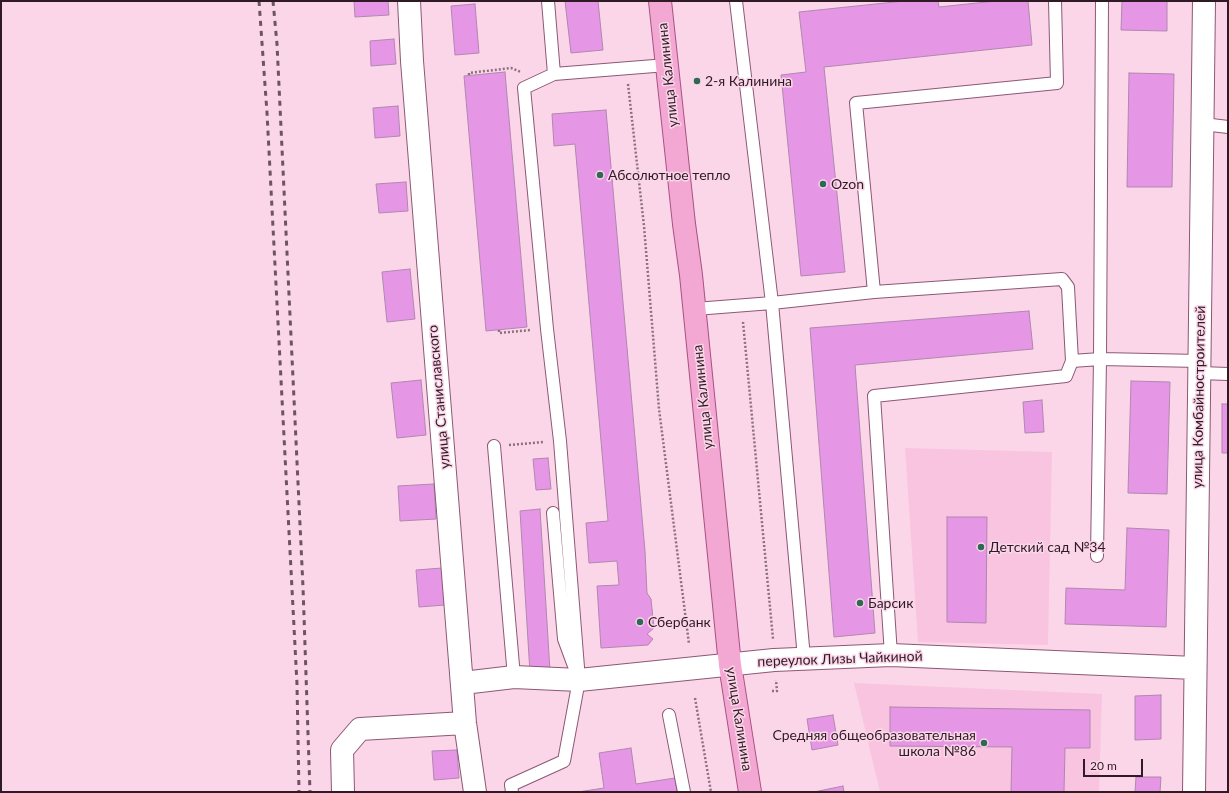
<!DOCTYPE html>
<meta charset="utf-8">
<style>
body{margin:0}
#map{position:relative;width:1229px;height:793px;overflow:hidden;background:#fbd6e8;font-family:Lato,sans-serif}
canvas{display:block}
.frame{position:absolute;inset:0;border:2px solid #2f1a25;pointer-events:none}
.scale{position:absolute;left:1083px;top:759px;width:60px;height:18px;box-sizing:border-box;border:2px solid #2f1a25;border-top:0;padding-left:5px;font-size:12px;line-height:14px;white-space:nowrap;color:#2f1a25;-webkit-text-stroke:3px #fbd6e8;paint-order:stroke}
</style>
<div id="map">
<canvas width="1229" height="793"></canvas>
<div class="frame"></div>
<div class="scale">20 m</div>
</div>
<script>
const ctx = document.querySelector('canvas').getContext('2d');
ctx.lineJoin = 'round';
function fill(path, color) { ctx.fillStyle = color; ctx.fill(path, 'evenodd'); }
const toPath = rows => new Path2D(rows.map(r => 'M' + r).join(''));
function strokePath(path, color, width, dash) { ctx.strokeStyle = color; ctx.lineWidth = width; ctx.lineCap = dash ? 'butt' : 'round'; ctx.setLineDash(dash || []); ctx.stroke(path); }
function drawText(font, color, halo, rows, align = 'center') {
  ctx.font = font + ' Lato,sans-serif'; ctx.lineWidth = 3; ctx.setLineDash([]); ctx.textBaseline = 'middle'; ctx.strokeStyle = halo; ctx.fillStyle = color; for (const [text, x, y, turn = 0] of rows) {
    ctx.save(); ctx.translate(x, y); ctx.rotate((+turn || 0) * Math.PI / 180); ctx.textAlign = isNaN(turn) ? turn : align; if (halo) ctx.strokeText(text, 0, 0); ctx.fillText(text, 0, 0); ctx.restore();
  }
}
fill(toPath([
 [905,448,1052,452,1048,645,918,642],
 [854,683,1102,694,1099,792,880,792]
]), '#f9c4df');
const building = toPath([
 [354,1,388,1,389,15,355,17,354,1],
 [565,1,598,1,603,50,571,53,565,1],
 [904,1,938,1,939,7,996,1,1028,1,1032,45,824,67,845,272,801,276,781,75,806,72,799,12,904,1],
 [1122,1,1167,1,1167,31,1121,30,1122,1],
 [475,4,479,53,455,55,451,6,475,4],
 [394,39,396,64,371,66,370,41,394,39],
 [505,72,527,327,486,331,464,76,505,72],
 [1129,73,1174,74,1172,187,1127,187,1129,73],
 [398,106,400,136,375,138,373,108,398,106],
 [606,110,645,551,647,593,651,599,654,628,647,634,653,639,648,645,601,648,597,586,619,585,617,561,589,563,586,523,608,521,575,144,554,146,552,114,606,110],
 [406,182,408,211,379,213,376,184,406,182],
 [410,269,415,319,387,322,382,272,410,269],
 [1029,311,1033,349,855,365,875,633,834,637,810,328,1029,311],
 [421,380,426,435,397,438,391,383,421,380],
 [1131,381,1170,382,1167,494,1128,493,1131,381],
 [1042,400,1044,432,1025,433,1023,402,1042,400],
 [1222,404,1228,404,1228,453,1222,453,1222,404],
 [548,458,551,489,536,490,533,459,548,458],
 [434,484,436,519,400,521,398,486,434,484],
 [540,509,550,671,530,673,520,511,540,509],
 [947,517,987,517,986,623,947,622,947,517],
 [1127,528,1169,530,1166,627,1065,624,1066,588,1125,590,1127,528],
 [442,568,445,605,419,607,416,570,442,568],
 [1161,695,1161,739,1135,740,1135,696,1161,695],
 [890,707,1090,710,1090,748,1065,748,1064,792,1011,792,1012,747,890,746,890,707],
 [833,715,838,745,812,750,807,719,833,715],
 [631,748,636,784,675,778,677,792,578,792,604,788,599,753,631,748],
 [457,750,459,778,434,780,432,751,457,750],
 [1136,777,1161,777,1160,792,1135,792,1136,777],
 [843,786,844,792,814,792,843,786]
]);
fill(building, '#e597e5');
strokePath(building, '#b186b0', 1);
const service = toPath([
 [736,1,772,303,804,658],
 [554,74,667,65],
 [1203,124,1228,127],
 [874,292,856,103,1057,83,1055,1],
 [695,309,772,303,874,292,1062,279,1068,287,1072,361,1100,359,1200,361],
 [1200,373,1228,374],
 [494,446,514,677],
 [553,513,564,639,574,666],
 [1097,556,1100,359,1102,1],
 [891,655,874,396,1066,376,1072,361],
 [669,715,684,792],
 [512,792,511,785,564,761,579,680,560,441,547,329,524,88,554,74,548,1]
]);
const minor = toPath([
 [409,1,412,61,465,723,475,792],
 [463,683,514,677,579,680,774,660,891,655,1195,668],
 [343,792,342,750,360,729,465,723],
 [1194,792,1204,1]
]);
const primary = toPath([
 [660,1,684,224,691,275,730,665,750,792]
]);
strokePath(service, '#8c5874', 14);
strokePath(minor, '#8c5874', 24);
strokePath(primary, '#a95183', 24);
strokePath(toPath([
 [469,75,469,73,511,68,521,72],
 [628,84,644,226,659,409,689,644],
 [743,322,773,639],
 [499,330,499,333,531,330],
 [509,445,544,442],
 [772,691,777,691,776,680],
 [695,698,711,792]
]), '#8c707e', 2.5, [2, 2]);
strokePath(service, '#fff', 12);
strokePath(minor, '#fff', 22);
strokePath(primary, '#f3a8d3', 22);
strokePath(toPath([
 [259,1,267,113,297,684,299,792],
 [273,1,277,44,303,587,310,792]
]), '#6e5461', 3, [5, 5]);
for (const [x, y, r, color] of [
 [697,81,4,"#2d6953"],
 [600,175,4,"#2d6953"],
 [823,184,4,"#2d6953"],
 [981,547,4,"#2d6953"],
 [860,603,4,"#2d6953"],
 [640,622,4,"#2d6953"],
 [984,743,4,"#2d6953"]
]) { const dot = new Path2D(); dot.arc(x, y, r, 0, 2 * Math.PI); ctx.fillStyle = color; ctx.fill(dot); strokePath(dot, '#fbd6e8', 1.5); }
drawText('14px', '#2f1a25', '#fbd6e8', [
 ["улица Калинина",668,75,-96],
 ["улица Станиславского",439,397,-95],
 ["улица Калинина",703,397,-96],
 ["улица Комбайностроителей",1199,397,-89],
 ["переулок Лизы Чайкиной",840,659,-2],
 ["улица Калинина",739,719,81]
]);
drawText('14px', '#2f1a25', '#fbd6e8', [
 ["2-я Калинина",705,81],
 ["Абсолютное тепло",608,175],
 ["Ozon",831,184],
 ["Детский сад №34",989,547],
 ["Барсик",868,603],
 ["Сбербанк",648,622],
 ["Средняя общеобразовательная",976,735,"right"],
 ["школа №86",976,751,"right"]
], 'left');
</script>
